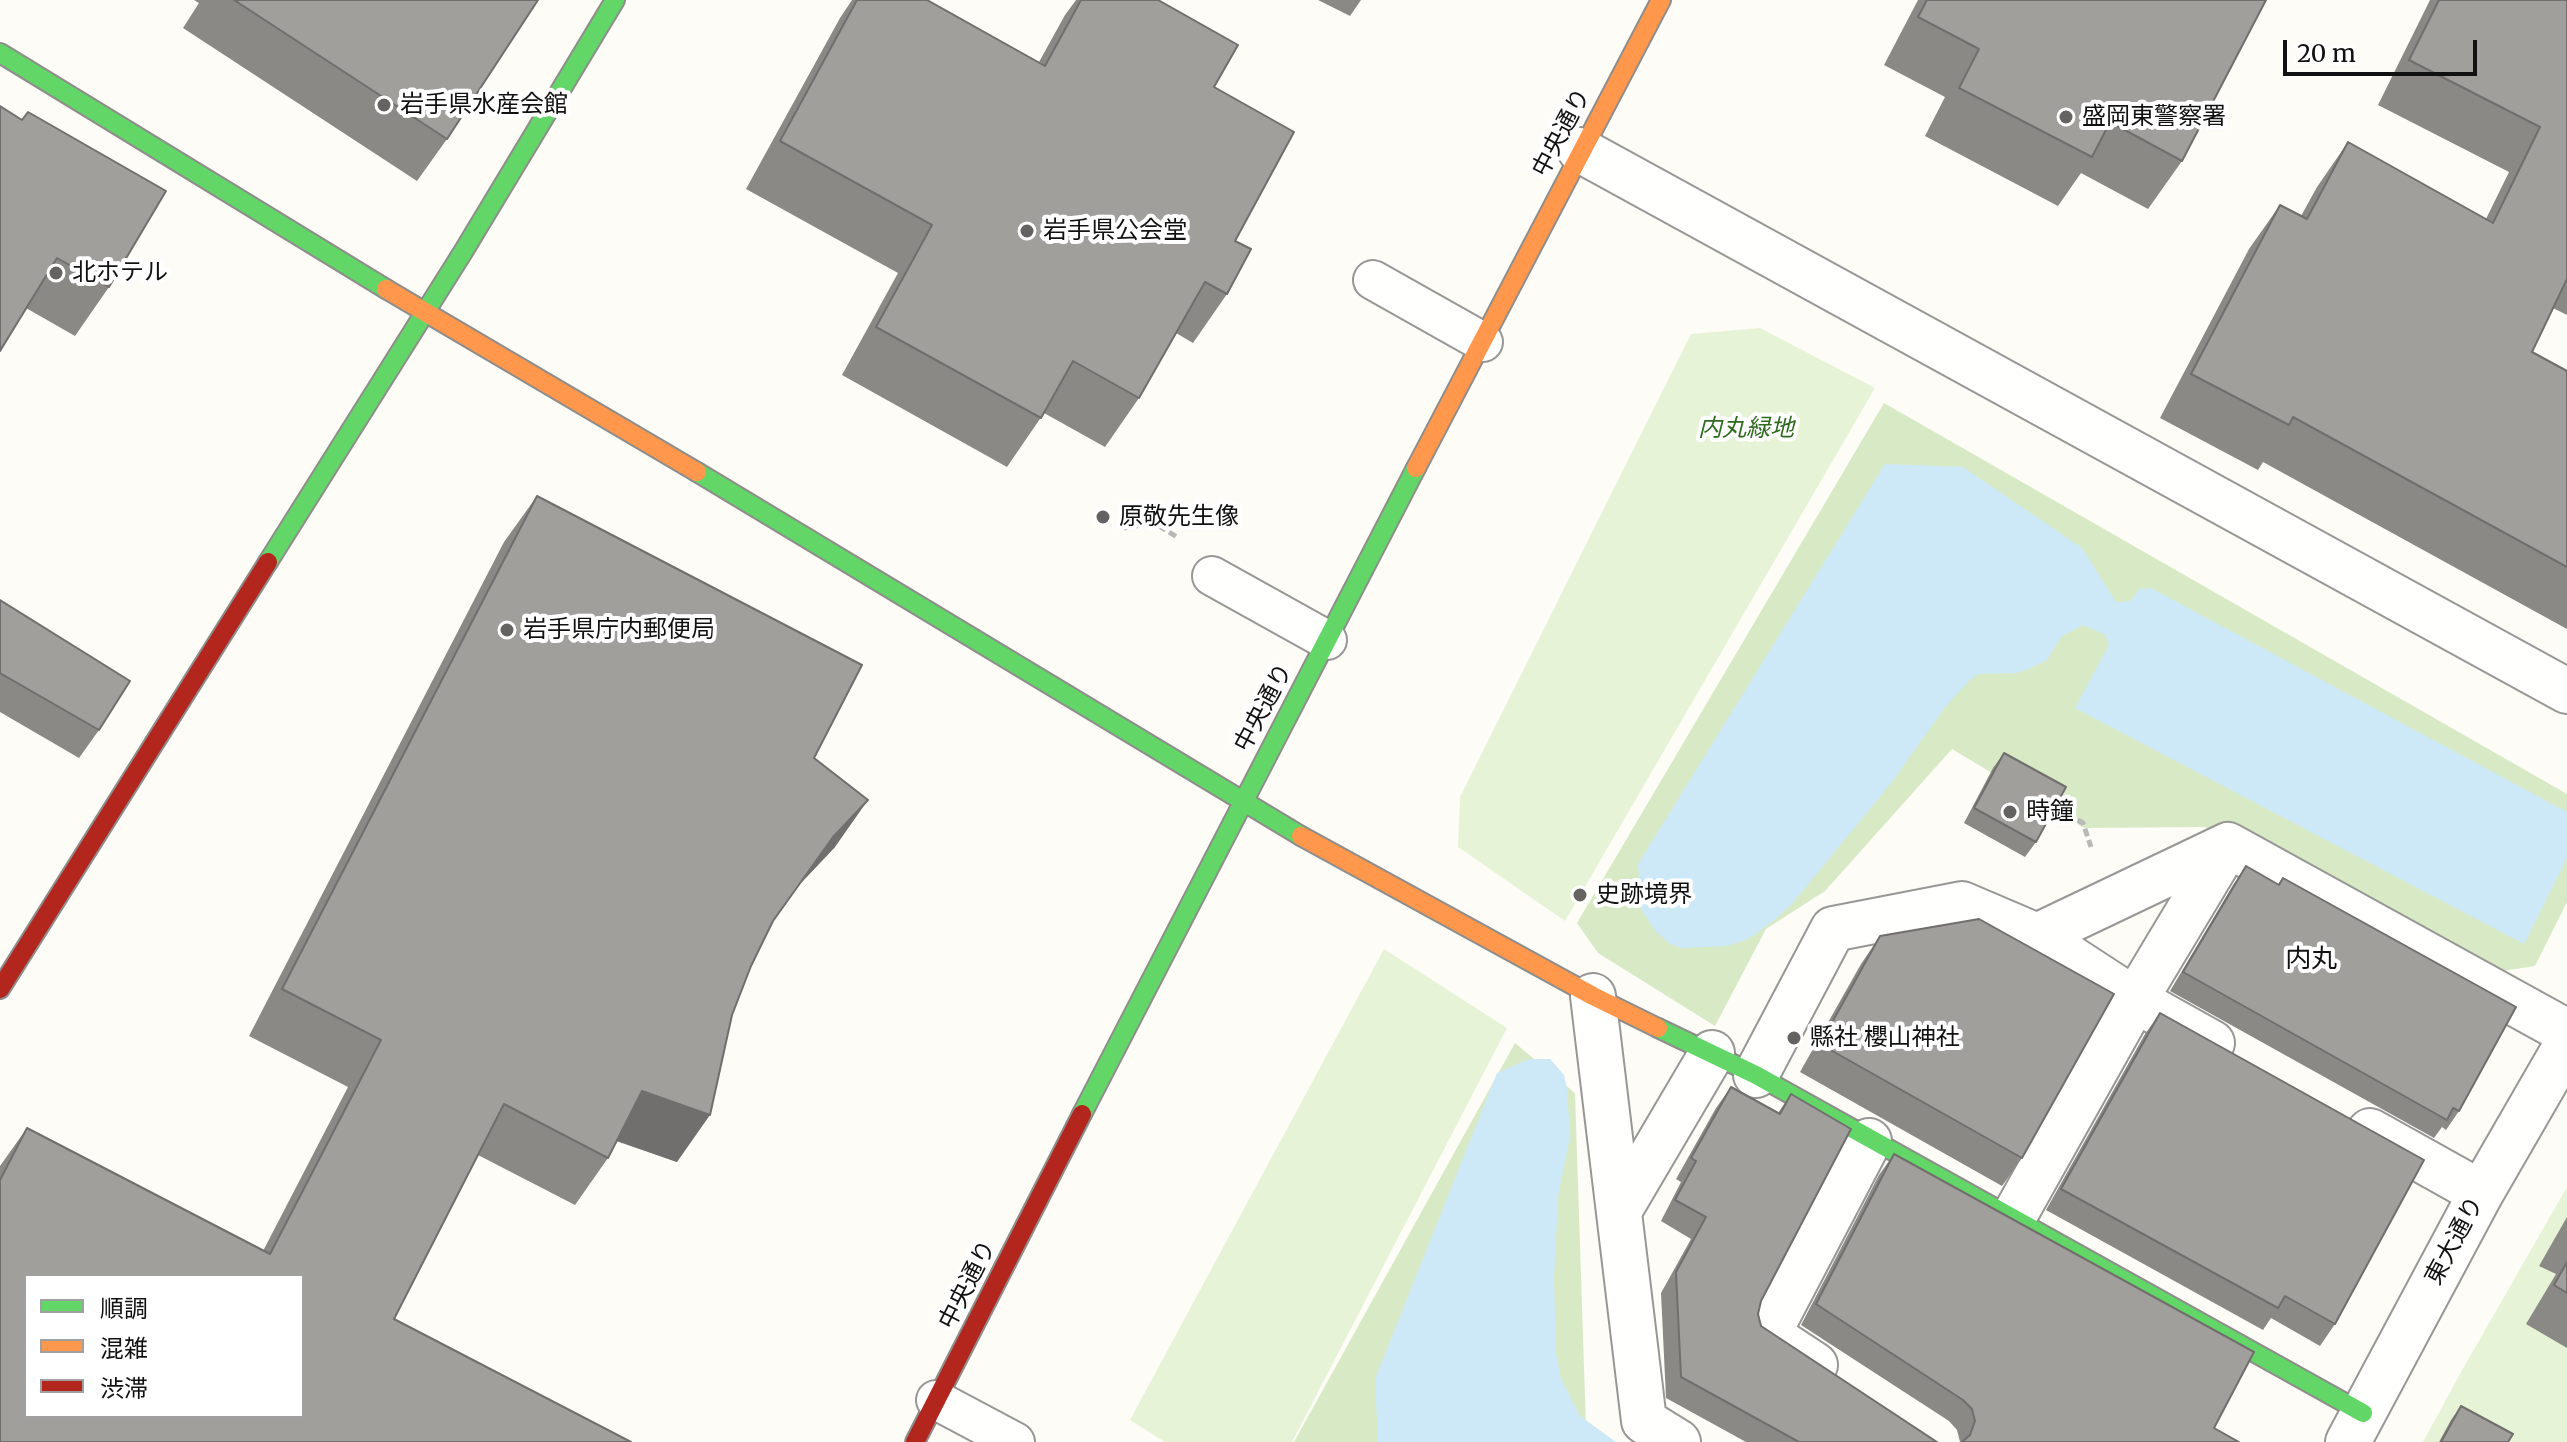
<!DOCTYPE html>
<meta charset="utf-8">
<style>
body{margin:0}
#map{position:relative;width:2567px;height:1442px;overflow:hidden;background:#fdfcf7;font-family:Merriweather,"Noto Sans JP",serif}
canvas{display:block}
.legend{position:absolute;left:24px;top:1274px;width:280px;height:144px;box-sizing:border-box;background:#fff;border:2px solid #a0a0a0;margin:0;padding:10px 14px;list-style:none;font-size:24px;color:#111}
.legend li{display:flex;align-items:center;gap:16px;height:40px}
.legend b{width:40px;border:2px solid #a0a0a0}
.scale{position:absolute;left:2283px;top:40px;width:194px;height:36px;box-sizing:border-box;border:4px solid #111;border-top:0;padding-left:10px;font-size:24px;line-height:28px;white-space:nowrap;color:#111;-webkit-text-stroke:6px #fff;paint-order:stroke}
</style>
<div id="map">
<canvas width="2567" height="1442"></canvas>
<ul class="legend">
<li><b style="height:10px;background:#63d668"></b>順調</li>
<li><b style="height:10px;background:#ff974d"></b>混雑</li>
<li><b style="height:10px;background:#b3261e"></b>渋滞</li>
</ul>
<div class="scale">20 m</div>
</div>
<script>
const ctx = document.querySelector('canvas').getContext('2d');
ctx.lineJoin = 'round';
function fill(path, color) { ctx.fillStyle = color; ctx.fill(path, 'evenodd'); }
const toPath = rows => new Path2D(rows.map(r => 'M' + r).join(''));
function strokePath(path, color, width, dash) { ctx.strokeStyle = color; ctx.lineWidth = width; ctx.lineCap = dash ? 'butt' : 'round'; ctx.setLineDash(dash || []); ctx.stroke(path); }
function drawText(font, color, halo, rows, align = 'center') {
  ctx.font = font + ' Merriweather,"Noto Sans JP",serif'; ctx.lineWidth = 8; ctx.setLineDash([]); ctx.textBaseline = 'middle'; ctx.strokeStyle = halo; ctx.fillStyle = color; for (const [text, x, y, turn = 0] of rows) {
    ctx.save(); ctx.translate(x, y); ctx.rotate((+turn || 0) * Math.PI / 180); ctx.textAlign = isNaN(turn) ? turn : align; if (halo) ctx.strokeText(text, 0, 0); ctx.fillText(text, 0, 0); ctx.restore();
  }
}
fill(toPath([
 [1760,328,1875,388,1565,921,1458,847,1460,797,1691,334],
 [1384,949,1507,1028,1292,1442,1165,1442,1130,1420],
 [2567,1187,2567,1442,2423,1442,2461,1372]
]), '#e7f3d7');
fill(toPath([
 [1884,403,2567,794,2567,902,2535,966,2477,975,2205,827,2084,828,1952,749,1825,891,1766,929,1715,1026,1598,953,1577,923],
 [1515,1043,1575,1093,1586,1428,1609,1442,1294,1442]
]), '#d8eac5');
fill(toPath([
 [1885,464,1963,467,2082,548,2116,602,2131,601,2139,589,2151,588,2567,812,2567,858,2524,944,2075,708,2109,645,2105,635,2083,625,2061,637,2047,660,2033,667,2018,673,1978,674,1969,681,1945,707,1892,782,1791,905,1772,922,1748,939,1728,946,1681,948,1669,943,1655,931,1641,909,1638,864],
 [1529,1059,1550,1059,1564,1075,1567,1089,1570,1136,1558,1197,1554,1278,1556,1353,1561,1379,1580,1416,1616,1442,1378,1442,1375,1379,1497,1073]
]), '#cde8f7');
const lane = toPath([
 [1373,280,1483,342],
 [1212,576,1327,640],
 [936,1400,1015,1442]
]);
const street = toPath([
 [1580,150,2567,691],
 [2037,936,2135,1000,2212,1043],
 [1593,996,1644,1421,1678,1442],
 [1756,1075,1833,929,1962,904,2037,936,2228,845,2567,1032],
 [2370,1131,2481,1193],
 [1619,1211,1712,1053],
 [2013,1218,2135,1000,2228,845],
 [1815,1365,1768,1334,1869,1141],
 [2348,1442,2481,1193,2567,1044]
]);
const fast = toPath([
 [0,53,386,289],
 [697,472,1301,836],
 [268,562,463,252,615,0],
 [1658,1028,1756,1075,2363,1413],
 [1082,1114,1416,468]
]);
const slow = toPath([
 [386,289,697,472],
 [1416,468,1661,0],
 [1301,836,1593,996,1658,1028]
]);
const jam = toPath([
 [0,989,268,562],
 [915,1442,1082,1114]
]);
strokePath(lane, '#979795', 42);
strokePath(street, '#979795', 48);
strokePath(fast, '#8e8d8b', 22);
strokePath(slow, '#8e8d8b', 22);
strokePath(jam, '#8e8d8b', 22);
strokePath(toPath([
 [1124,528,1154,523,1177,537],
 [2057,808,2083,823,2091,847]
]), '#b9b9b8', 5, [8, 4]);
strokePath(lane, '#fffffe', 38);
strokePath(street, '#fffffe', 44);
strokePath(fast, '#63d668', 18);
strokePath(slow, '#ff974d', 18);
strokePath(jam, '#b3261e', 18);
fill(toPath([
 [194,0,538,0,447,139,417,181,183,28,199,3],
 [852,0,927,0,1039,62,1065,15,1076,0,1158,0,1214,87,1235,241,1227,294,1193,343,1176,333,1139,398,1105,447,1044,413,1007,467,842,375,898,273,746,189,840,18],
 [1318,0,1361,0,1350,16],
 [1918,0,2266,0,2182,161,2148,209,2081,173,2058,206,1925,136,1945,97,1884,65],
 [2430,0,2567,0,2567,315,2553,308,2532,352,2567,371,2567,629,2263,462,2258,470,2160,418,2249,249,2280,205,2301,216,2317,187,2348,142,2486,219,2509,172,2378,105],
 [0,106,109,287,75,336,26,308],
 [537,496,814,758,835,847,800,884,772,923,751,966,677,1162,616,1141,608,1158,575,1205,478,1155,0,1442,0,1166,27,1128,263,1251,348,1087,249,1036,504,542],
 [0,600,99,730,79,758,0,712],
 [2004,753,2036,842,2025,857,1964,823,1993,768],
 [2246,866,2278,884,2283,878,2459,1111,2446,1130,2442,1127,2434,1138,2170,991,2233,885],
 [1880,936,2022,1158,2002,1186,1800,1072,1861,964],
 [2160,1013,2335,1324,2320,1346,2271,1318,2263,1330,2046,1210,2145,1034],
 [1731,1087,1778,1113,1791,1094,1758,1314,1761,1326,1937,1442,1746,1442,1666,1398,1661,1293,1691,1239,1661,1221,1681,1182,1676,1179,1716,1108],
 [1894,1154,2214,1428,2239,1442,1960,1442,1957,1430,1949,1421,1801,1325,1879,1175],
 [2567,1217,2567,1348,2526,1324,2556,1274,2539,1266],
 [2461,1406,2508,1442,2439,1442,2451,1420]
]), '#8a8986');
fill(toPath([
 [868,800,835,847,800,884,833,837],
 [642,1091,710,1115,677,1162,609,1138]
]), '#716f6d');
const building = toPath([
 [234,0,538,0,447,139,234,0],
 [857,0,927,0,1045,66,1081,0,1158,0,1238,45,1214,87,1294,132,1235,241,1251,249,1227,294,1205,282,1139,398,1073,361,1041,418,876,327,932,225,780,141,857,0],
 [1927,0,2266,0,2182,161,2110,122,2092,157,1959,88,1979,49,1918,17,1927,0],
 [2439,0,2567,0,2567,279,2532,352,2567,371,2567,567,2293,417,2289,425,2191,374,2280,205,2307,219,2348,142,2493,223,2540,127,2409,60,2439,0],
 [0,106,22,120,28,112,166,191,109,287,57,258,0,351,0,106],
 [537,496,862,665,814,758,868,800,833,837,773,921,751,966,732,1015,710,1115,642,1091,608,1158,504,1104,394,1319,631,1442,0,1442,0,1180,27,1128,270,1254,381,1040,282,989,537,496],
 [26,1276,302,1276,302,1416,26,1416,26,1276],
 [0,600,130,681,99,730,0,673,0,600],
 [2004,753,2066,787,2036,842,1974,808,2004,753],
 [2246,866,2279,885,2283,878,2516,1007,2459,1111,2453,1108,2447,1120,2183,972,2246,866],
 [1979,919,2114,994,2022,1158,1820,1044,1880,936,1979,919],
 [2160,1013,2424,1160,2335,1324,2285,1296,2278,1308,2061,1189,2160,1013],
 [1731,1087,1780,1114,1791,1094,1851,1129,1761,1301,1758,1314,1761,1326,1937,1442,1799,1442,1681,1377,1676,1272,1706,1217,1675,1200,1696,1161,1691,1158,1731,1087],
 [1894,1154,2254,1352,2214,1428,2239,1442,1962,1442,1970,1435,1975,1421,1972,1409,1963,1400,1816,1304,1894,1154],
 [2567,1262,2567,1293,2554,1285,2567,1262],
 [2461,1406,2513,1434,2508,1442,2441,1442,2461,1406]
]);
fill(building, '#a19f9c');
strokePath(building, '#716f6d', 2);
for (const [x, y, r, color] of [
 [384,105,8,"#646362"],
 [2066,117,8,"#646362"],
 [1027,231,8,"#646362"],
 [56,273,8,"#646362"],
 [1103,517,8,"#646362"],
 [507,630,8,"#646362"],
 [2010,812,8,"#646362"],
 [1580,895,8,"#646362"],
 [1794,1038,8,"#646362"]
]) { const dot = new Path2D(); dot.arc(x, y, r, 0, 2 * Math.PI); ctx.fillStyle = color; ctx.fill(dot); strokePath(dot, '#fff', 3); }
drawText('24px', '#111', '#fff', [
 ["岩手県水産会館",400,105],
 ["盛岡東警察署",2082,117],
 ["岩手県公会堂",1043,231],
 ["北ホテル",72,273],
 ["原敬先生像",1119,517],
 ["岩手県庁内郵便局",523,630],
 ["時鐘",2026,812],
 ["史跡境界",1596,895],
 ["縣社 櫻山神社",1810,1038]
], 'left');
drawText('24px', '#111', '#fff', [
 ["中央通り",1562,133,-62],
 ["中央通り",1264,708,-62],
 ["東大通り",2455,1241,-62],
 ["中央通り",968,1285,-63]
]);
drawText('italic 24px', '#2f6b1f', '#fff', [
 ["内丸緑地",1746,429]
]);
drawText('26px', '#111', '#fff', [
 ["内丸",2311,960]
]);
</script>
